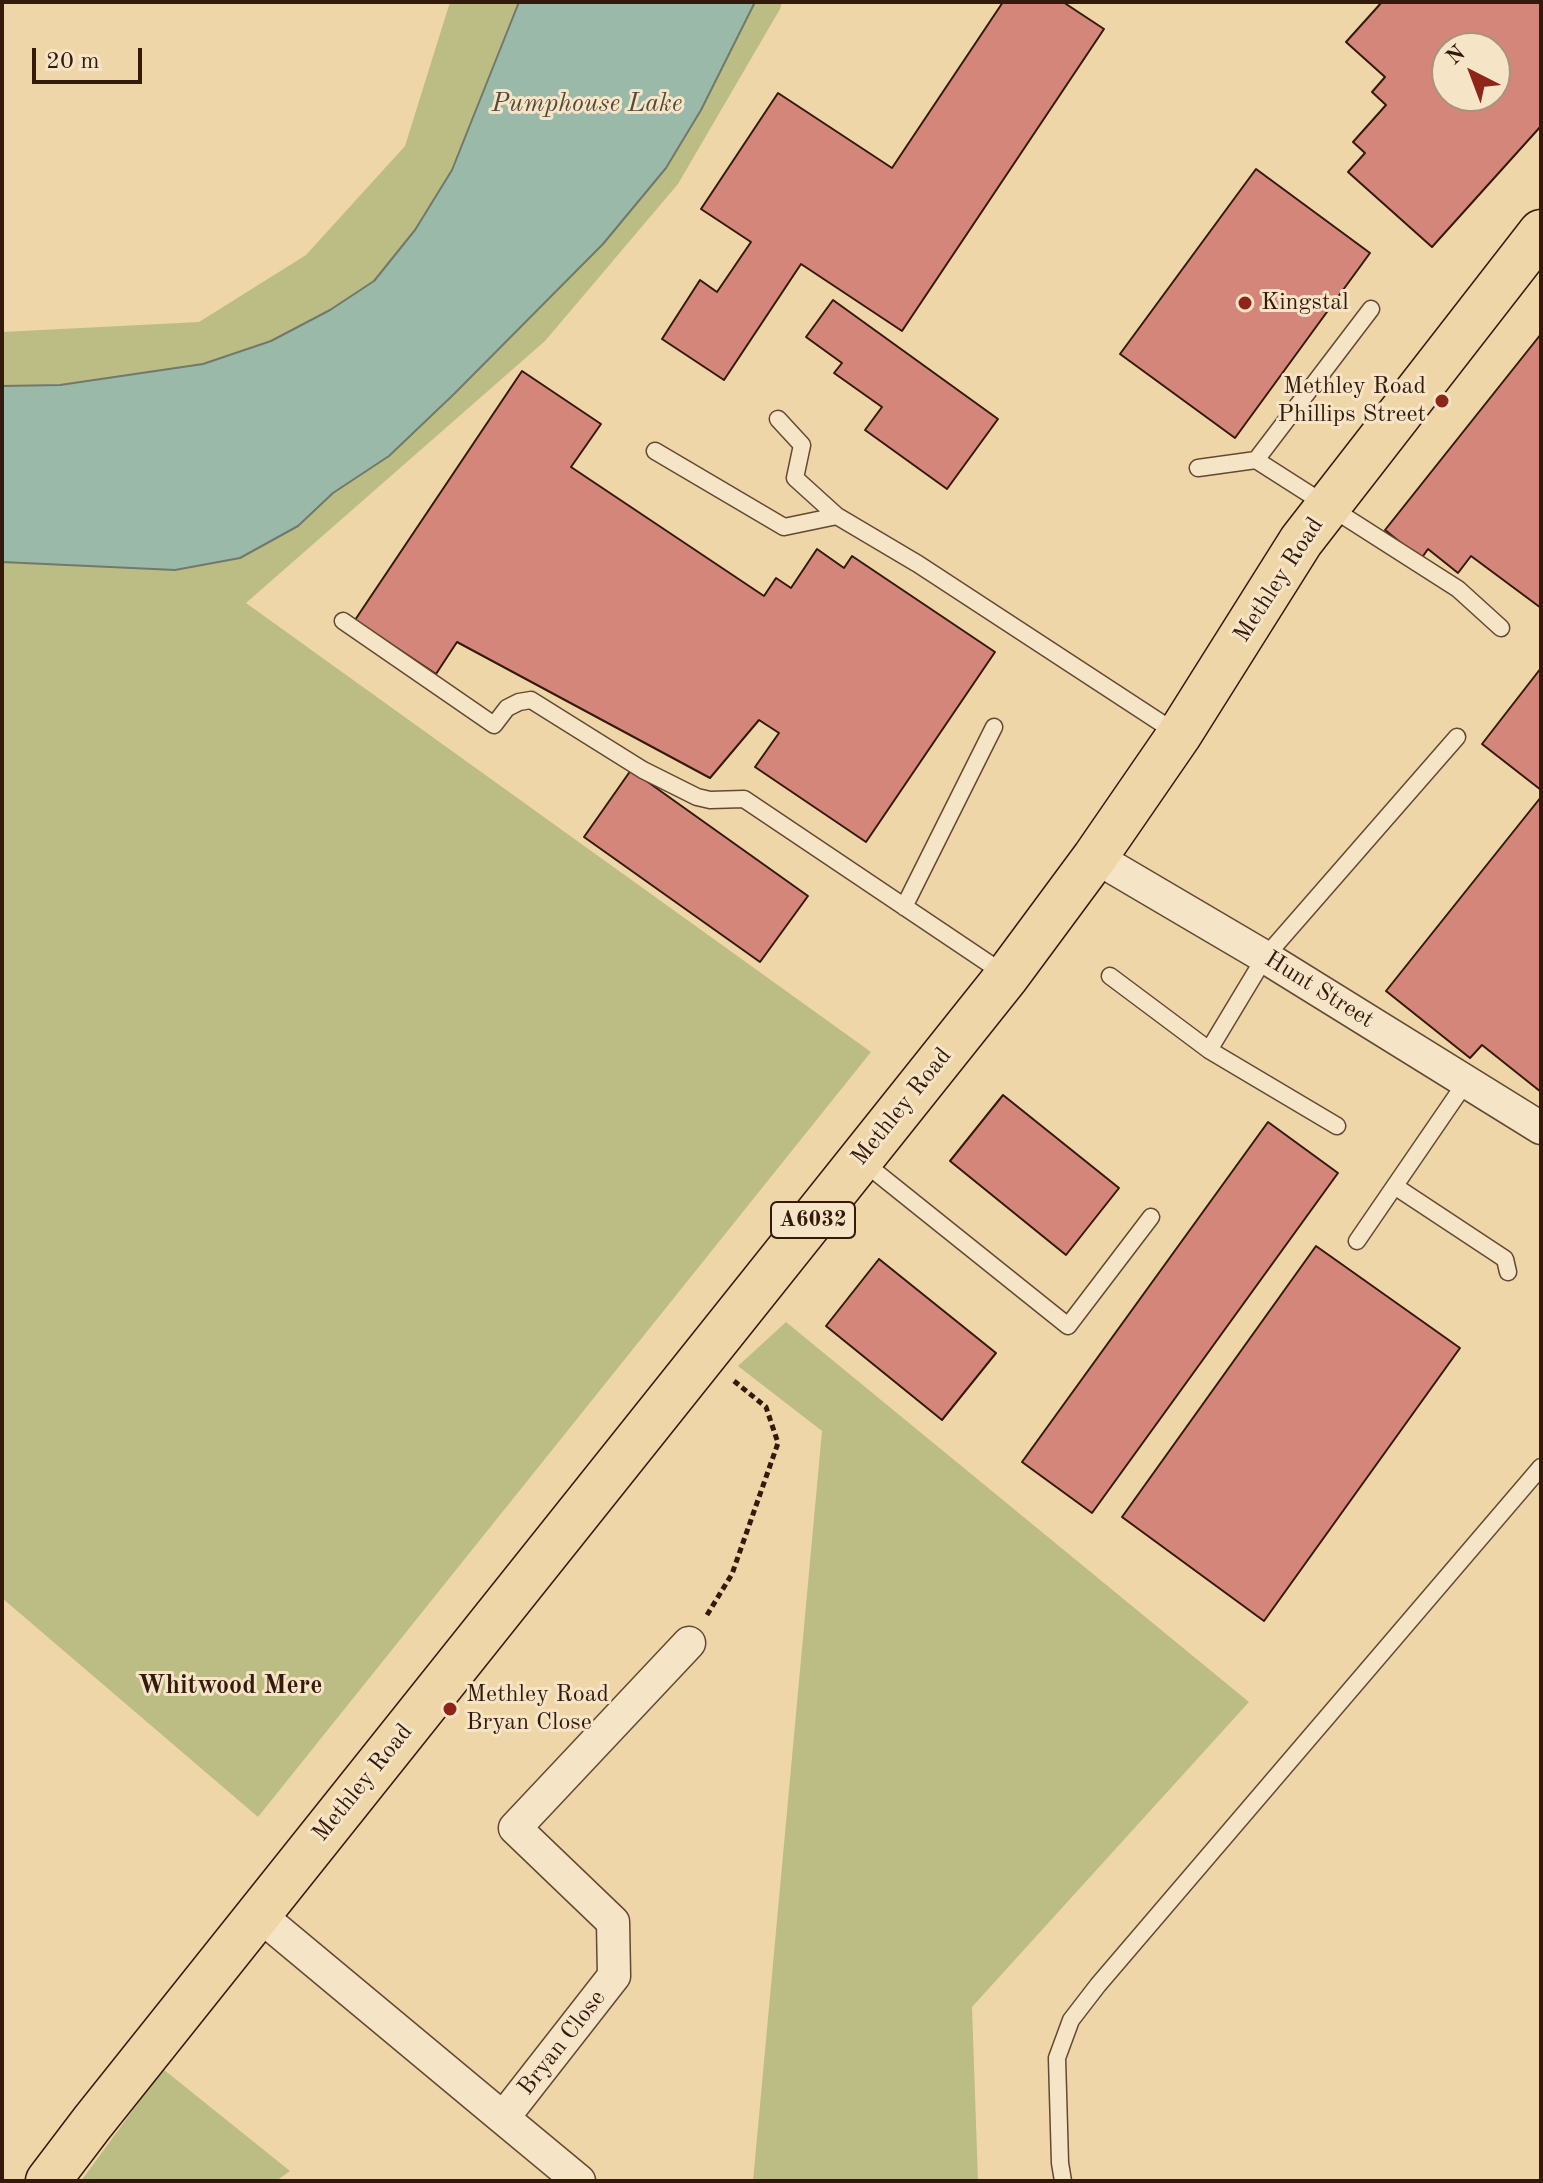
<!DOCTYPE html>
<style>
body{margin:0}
#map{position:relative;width:1543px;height:2183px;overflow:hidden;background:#efd6a8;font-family:"Old Standard TT",serif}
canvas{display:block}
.frame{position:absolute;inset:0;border:4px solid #34190d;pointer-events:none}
.north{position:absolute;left:1431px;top:32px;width:80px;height:80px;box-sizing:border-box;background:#f5e4c6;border:2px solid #a8937c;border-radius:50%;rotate:318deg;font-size:22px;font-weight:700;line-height:32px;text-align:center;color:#34190d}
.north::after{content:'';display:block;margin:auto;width:28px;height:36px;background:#8f2418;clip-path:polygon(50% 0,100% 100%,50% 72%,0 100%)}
.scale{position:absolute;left:32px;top:48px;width:110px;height:36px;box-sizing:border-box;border:4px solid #34190d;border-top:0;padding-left:10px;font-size:24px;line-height:28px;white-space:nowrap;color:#34190d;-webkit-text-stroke:6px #f5e4c6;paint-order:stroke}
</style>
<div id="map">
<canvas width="1543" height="2183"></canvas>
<div class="frame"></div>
<div class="north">N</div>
<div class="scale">20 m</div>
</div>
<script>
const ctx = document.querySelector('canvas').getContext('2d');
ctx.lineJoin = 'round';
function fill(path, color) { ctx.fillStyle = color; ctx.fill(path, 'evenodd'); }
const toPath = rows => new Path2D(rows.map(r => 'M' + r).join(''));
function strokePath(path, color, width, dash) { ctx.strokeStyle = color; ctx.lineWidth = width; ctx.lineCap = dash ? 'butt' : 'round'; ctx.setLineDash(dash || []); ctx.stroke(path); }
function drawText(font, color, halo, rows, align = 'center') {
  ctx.font = font + ' "Old Standard TT",serif'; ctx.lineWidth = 6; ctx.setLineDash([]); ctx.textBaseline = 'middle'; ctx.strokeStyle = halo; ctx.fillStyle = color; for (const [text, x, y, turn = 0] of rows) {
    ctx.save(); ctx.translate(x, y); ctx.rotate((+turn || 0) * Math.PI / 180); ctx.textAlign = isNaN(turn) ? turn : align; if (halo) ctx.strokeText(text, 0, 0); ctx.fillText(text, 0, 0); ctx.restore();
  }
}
fill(toPath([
 [450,2,519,2,452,170,415,230,374,281,330,310,271,341,203,364,60,385,2,386,2,332,199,322,306,255,405,146],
 [755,2,782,2,780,9,678,184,545,341,246,603,871,1052,258,1817,2,1598,2,562,175,570,298,526,333,493,389,456,454,394,603,244,701,110],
 [786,1322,1249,1702,972,2007,978,2181,753,2181,822,1431,738,1366],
 [163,2069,290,2171,276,2181,81,2181]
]), '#bcbd85');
const water = toPath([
 [519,2,755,2,701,110,666,168,603,244,454,394,389,456,333,493,298,526,240,558,175,570,2,562,2,386,60,385,203,364,271,341,330,310,374,281,415,230,452,170,519,2]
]);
fill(water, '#9ab9a9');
strokePath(water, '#71796b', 2);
const building = toPath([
 [1003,2,1063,2,1104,29,902,331,801,264,724,380,662,339,700,280,717,292,751,242,701,209,778,93,892,168,1003,2],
 [1382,2,1541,2,1541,126,1432,247,1348,172,1365,153,1353,142,1386,105,1372,92,1385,77,1346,42,1382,2],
 [1447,48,1495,48,1495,96,1447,96,1447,48],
 [1256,169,1370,253,1235,438,1120,354,1256,169],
 [833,300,998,419,947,489,865,430,882,407,834,373,842,363,806,337,833,300],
 [1541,334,1541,608,1471,556,1458,573,1428,549,1421,559,1385,530,1541,334],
 [522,371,601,424,571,467,764,596,776,578,791,588,817,549,844,568,852,556,995,652,866,842,755,767,779,733,759,720,710,778,457,642,436,674,355,620,522,371],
 [1541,668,1541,790,1482,744,1541,668],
 [631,770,808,896,760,962,584,837,631,770],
 [1541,797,1541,1092,1482,1045,1470,1058,1386,991,1541,797],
 [1003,1095,1119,1188,1066,1255,950,1161,1003,1095],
 [1268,1122,1338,1173,1092,1513,1022,1462,1268,1122],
 [1316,1246,1460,1348,1264,1621,1122,1517,1316,1246],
 [879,1259,996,1353,942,1420,826,1326,879,1259]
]);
fill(building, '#d4867a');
strokePath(building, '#34190d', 2);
const lane = toPath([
 [778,419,802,445,795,478,837,516],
 [655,451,784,527,837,516,918,564,1178,734],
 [1256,460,1371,309],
 [1198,468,1256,460,1458,589,1501,628],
 [343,621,494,725,507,708,519,702,531,700,643,770,697,797,710,800,744,799,1006,975],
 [904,907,994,727],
 [1110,976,1209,1050,1265,957,1457,737],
 [1209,1050,1337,1126],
 [862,1161,1068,1326,1151,1217],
 [1396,1187,1505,1259,1508,1272],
 [1357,1241,1466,1082],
 [1063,2181,1060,2163,1057,2058,1071,2020,1098,1985,1541,1467]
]);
const street = toPath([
 [1095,857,1265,957,1541,1128],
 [258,1914,503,2118,614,1976,613,1922,515,1828,689,1643],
 [503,2118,579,2181]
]);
const primary = toPath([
 [48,2181,92,2123,1007,976,1095,857,1179,735,1301,541,1541,232]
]);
strokePath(lane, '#634834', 19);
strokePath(street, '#634834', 35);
strokePath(primary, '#34190d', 47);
strokePath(toPath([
 [707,1615,732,1574,778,1443,766,1407,734,1381]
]), '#34190d', 5, [6, 4]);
strokePath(lane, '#f5e4c6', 16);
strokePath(street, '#f5e4c6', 32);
strokePath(primary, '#efd6a8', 44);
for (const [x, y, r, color] of [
 [1245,303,8,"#8f2418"],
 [1442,401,8,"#8f2418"],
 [450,1709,8,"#8f2418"]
]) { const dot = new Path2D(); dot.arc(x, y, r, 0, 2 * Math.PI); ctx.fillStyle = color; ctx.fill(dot); strokePath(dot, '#f5e4c6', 3); }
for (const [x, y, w] of [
 [813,1220,84]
]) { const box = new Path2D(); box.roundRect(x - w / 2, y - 18, w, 36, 6); ctx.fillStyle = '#f5e4c6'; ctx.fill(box); strokePath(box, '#34190d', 2); }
drawText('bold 22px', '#34190d', null, [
 ["A6032",813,1220]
]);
drawText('24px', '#34190d', '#f5e4c6', [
 ["Kingstal",1261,303],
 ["Methley Road",1426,387,"right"],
 ["Phillips Street",1426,415,"right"],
 ["Methley Road",466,1695],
 ["Bryan Close",466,1723]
], 'left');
drawText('24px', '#34190d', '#f5e4c6', [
 ["Methley Road",1279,580,-57],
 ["Hunt Street",1319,990,32],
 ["Methley Road",902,1107,-51],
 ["Methley Road",363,1783,-51],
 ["Bryan Close",562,2043,-52]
]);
drawText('italic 26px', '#53493c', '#f5e4c6', [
 ["Pumphouse Lake",587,104]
]);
drawText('bold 26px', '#34190d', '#f5e4c6', [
 ["Whitwood Mere",230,1686]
]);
</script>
